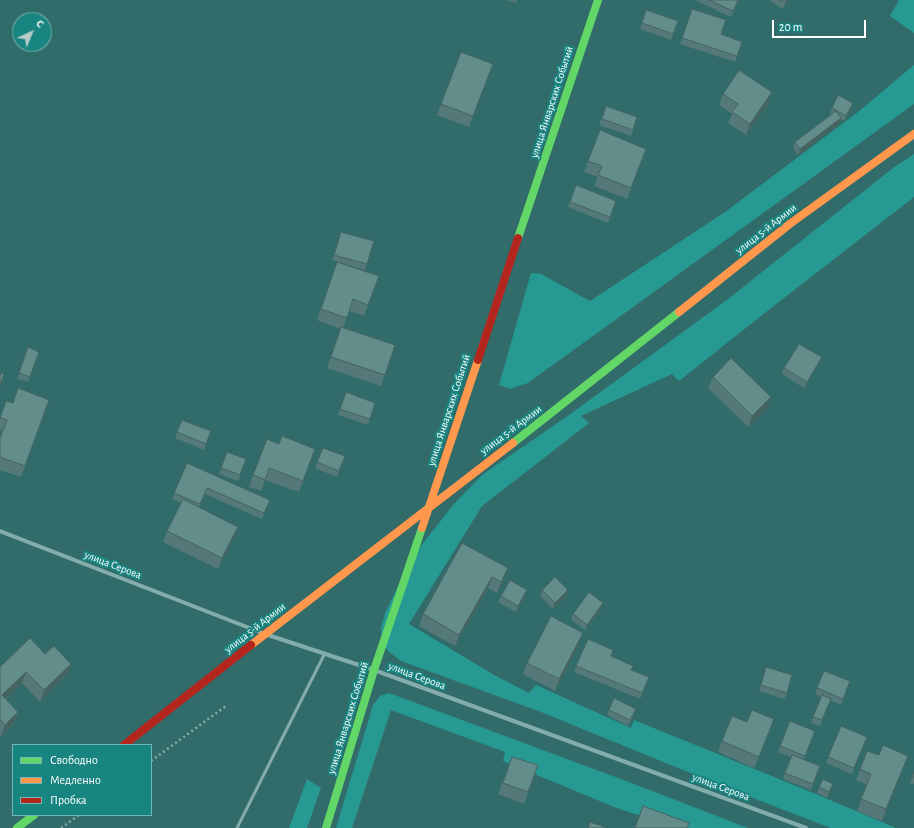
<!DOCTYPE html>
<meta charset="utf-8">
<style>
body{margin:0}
#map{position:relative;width:914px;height:828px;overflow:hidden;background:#326c6a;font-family:"Alegreya Sans",sans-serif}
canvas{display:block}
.legend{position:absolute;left:12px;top:744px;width:140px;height:72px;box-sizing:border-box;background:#198580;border:1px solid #75b6b3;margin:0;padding:5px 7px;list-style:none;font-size:12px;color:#fff}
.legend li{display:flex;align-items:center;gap:8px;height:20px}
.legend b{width:20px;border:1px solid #75b6b3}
.north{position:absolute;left:12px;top:12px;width:40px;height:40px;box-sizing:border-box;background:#198580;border:1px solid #75b6b3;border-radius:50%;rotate:44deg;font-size:11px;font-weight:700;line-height:16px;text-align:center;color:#fff}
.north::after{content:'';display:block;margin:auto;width:14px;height:18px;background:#b7cccb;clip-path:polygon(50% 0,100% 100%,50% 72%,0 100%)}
.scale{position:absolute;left:772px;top:20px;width:94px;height:18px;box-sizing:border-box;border:2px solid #fff;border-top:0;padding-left:5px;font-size:12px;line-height:14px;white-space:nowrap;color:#fff;-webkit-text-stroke:3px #198580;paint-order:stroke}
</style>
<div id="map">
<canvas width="914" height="828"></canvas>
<ul class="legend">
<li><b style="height:5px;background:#63d668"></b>Свободно</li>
<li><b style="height:5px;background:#ff974d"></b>Медленно</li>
<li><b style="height:5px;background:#b3261e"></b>Пробка</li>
</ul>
<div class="north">С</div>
<div class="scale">20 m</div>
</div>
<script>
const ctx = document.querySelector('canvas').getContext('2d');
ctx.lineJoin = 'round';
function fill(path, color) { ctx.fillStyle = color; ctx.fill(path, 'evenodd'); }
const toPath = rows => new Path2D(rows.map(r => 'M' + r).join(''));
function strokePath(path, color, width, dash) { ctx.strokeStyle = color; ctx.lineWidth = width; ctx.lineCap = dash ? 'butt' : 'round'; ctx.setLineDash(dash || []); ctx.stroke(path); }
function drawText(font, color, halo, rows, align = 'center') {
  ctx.font = font + ' "Alegreya Sans",sans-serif'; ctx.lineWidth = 4; ctx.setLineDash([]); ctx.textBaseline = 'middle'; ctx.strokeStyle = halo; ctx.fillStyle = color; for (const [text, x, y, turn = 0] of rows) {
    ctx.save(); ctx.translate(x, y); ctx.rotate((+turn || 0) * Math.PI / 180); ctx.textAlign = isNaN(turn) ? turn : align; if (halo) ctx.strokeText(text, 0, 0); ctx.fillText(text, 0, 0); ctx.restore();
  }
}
fill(toPath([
 [899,0,914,0,914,33,890,16],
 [914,65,914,104,528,383,510,389,499,385,531,273,541,274,590,301,725,212,858,112],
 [914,154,914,197,766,312,679,381,672,374,581,416,589,423,482,506,409,624,496,676,529,693,536,685,631,728,634,720,811,792,896,828,831,828,732,790,541,712,401,661,388,651,382,642,381,628,385,613,409,564,423,543,454,504,482,475,569,415,728,299,893,168],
 [389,693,621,779,748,828,677,828,614,807,503,761,505,752,391,710,352,828,336,828,373,705,380,696],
 [307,779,321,788,307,828,289,828]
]), '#279993');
strokePath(toPath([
 [151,761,226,706],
 [61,828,79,815]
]), '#84acaa', 2.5, [2, 3]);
strokePath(toPath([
 [237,828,325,653]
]), '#84acaa', 3);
strokePath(toPath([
 [0,531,265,634,374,670,806,828]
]), '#84acaa', 4);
strokePath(toPath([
 [518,238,598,0],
 [513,443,679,312],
 [17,828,34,815],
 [326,828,374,670,422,528]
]), '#63d668', 8);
strokePath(toPath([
 [679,312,791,223,914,134],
 [422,528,478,360],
 [251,645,513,443]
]), '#ff974d', 8);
strokePath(toPath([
 [478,360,518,238],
 [124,745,251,645]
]), '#b3261e', 8);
fill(toPath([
 [506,0,517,0,516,3],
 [695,0,739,0,731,17],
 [771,0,788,0,783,9,770,1],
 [692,9,721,34,742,42,735,62,680,44],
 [646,10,678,21,671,40,640,29],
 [461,52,493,64,469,127,437,115],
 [723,94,768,104,746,135,728,123,732,114,719,105],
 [606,106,633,130,631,136,599,125],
 [832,108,851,109,844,121,841,119,839,124,798,155,793,148,795,142,831,115,830,114],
 [646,149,627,199,594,186,598,177,584,172,588,161],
 [576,185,616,201,608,223,568,207],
 [341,232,367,264,365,270,332,260],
 [333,273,379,276,364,316,349,311,343,328,395,345,381,386,327,368,341,329,317,320],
 [28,347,39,352,28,382,17,379],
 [819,363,804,388,782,374,784,368],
 [713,377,767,408,748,427,708,388],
 [346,392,375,403,368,425,338,415],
 [49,400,21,477,0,470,0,438,2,431,0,430,0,417,13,403],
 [182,420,211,431,204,450,175,438],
 [279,444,315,449,299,492,265,480,261,491,249,487,253,475],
 [323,448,345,456,337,477,315,468],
 [227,452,246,459,238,481,219,474],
 [187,463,270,500,262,519,205,494,199,507,234,538,218,569,163,542,167,531,181,503,172,499],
 [462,543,504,580,497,593,488,588,455,646,419,626,423,614],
 [542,590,566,596,553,609,540,596],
 [501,596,525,596,516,612,498,602],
 [601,609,585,630,571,620,573,614],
 [579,644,555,691,523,674,527,663],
 [45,654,71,664,67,675,40,702,22,683,6,699,18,712,14,723,1,736,0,734,0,667],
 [611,656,632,670,649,677,640,699,574,672,576,666],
 [766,667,787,693,784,699,759,691],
 [824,671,850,681,841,705,830,700,820,726,811,723,821,697,815,694],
 [609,710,634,715,628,726,607,715],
 [790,721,815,731,803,760,820,766,811,790,783,779,791,757,778,752],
 [747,722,770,731,754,768,718,752,722,741],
 [867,737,852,774,826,763,828,757],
 [879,755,908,756,882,821,857,811,867,785,856,780,860,769],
 [512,757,538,765,524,804,498,794],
 [914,771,914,784,910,783],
 [819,787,831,789,827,798,817,793]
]), '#557978');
fill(toPath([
 [787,0,788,0,783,9,785,3],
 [772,92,768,104,746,135,750,124],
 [853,103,851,109,844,121,846,116],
 [841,118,839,124,798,155,800,149],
 [822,357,819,363,804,388,807,382],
 [771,397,767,408,748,427,752,416],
 [238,527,234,538,218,569,222,558],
 [508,568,504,580,497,593,501,582],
 [492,577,488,588,455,646,459,635],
 [527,590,525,596,516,612,518,606],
 [568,590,566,596,553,609,555,603],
 [603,603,601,609,585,630,587,625],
 [583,633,579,644,555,691,559,679],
 [71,664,67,675,40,702,44,690],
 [26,672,22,683,0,704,2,695],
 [18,712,14,723,1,736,5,725],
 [908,756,904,767,882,821,886,809]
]), '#456361');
const building = toPath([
 [709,0,738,0,733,11,709,0],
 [780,0,787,0,785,3,780,0],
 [692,9,726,20,721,34,742,42,737,56,682,38,692,9],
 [646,10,678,21,673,34,642,23,646,10],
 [461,52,493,64,473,116,441,104,461,52],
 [739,70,772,92,750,124,732,112,738,104,723,94,739,70],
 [838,95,853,103,846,116,832,108,838,95],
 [606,106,637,117,633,130,602,119,606,106],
 [836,111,841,118,800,149,795,142,836,111],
 [600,130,646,149,631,188,598,175,602,166,588,161,600,130],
 [576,185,616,201,610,217,570,202,576,185],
 [341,232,374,241,367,264,334,255,341,232],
 [337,262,379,276,368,305,353,299,347,318,321,309,337,262],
 [341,327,395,345,385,375,331,357,341,327],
 [799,344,822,357,807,382,784,368,799,344],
 [28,347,39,352,30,377,19,373,28,347],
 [731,358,771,397,752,416,713,377,731,358],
 [0,373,4,374,0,386,0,373],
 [18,388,49,400,25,466,0,457,0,438,7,420,0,418,6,401,13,403,18,388],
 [346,392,375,403,370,419,340,409,346,392],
 [182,420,211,431,206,444,177,432,182,420],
 [282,436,315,449,303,481,269,468,265,480,253,475,267,439,279,444,282,436],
 [323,448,345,456,339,471,317,462,323,448],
 [227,452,246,459,240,475,221,468,227,452],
 [187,463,270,500,264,513,207,488,200,504,174,493,187,463],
 [183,499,238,527,222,558,167,531,183,499],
 [462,543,508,568,501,582,492,577,459,635,423,614,462,543],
 [555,577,568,590,555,603,542,590,555,577],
 [510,580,527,590,518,606,501,596,510,580],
 [589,592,603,603,587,625,573,614,589,592],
 [551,616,583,633,559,679,527,663,551,616],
 [30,638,45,654,54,646,71,664,44,690,26,672,2,695,18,712,5,725,0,719,0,667,30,638],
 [588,639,613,650,611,656,633,666,631,670,649,677,642,693,576,666,588,639],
 [766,667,792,675,787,693,761,685,766,667],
 [824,671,850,681,843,699,817,688,824,671],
 [822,695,831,699,822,720,813,717,822,695],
 [614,698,636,709,630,720,609,710,614,698],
 [752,710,774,719,759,757,722,741,732,716,747,722,752,710],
 [790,721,815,731,805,756,780,746,790,721],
 [841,726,867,737,854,768,828,757,841,726],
 [883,745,908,756,886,809,861,799,871,774,860,769,867,751,879,755,883,745],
 [792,755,820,766,813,784,785,773,792,755],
 [512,757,538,765,528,792,503,783,512,757],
 [914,772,914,777,912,777,914,772],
 [823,779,833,784,829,792,819,787,823,779],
 [643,806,689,823,687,828,635,828,643,806],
 [590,822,605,827,605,828,588,828,590,822]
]);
fill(building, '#638d8b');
strokePath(building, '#456361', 1);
drawText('11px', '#fff', '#198580', [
 ["улица Январских Событий",552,102,-72],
 ["улица 5-й Армии",766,229,-38],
 ["улица Январских Событий",449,410,-72],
 ["улица 5-й Армии",511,430,-37],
 ["улица Серова",113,565,21],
 ["улица 5-й Армии",255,628,-38],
 ["улица Серова",417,676,20],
 ["улица Январских Событий",348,718,-73],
 ["улица Серова",721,787,20]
]);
</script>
